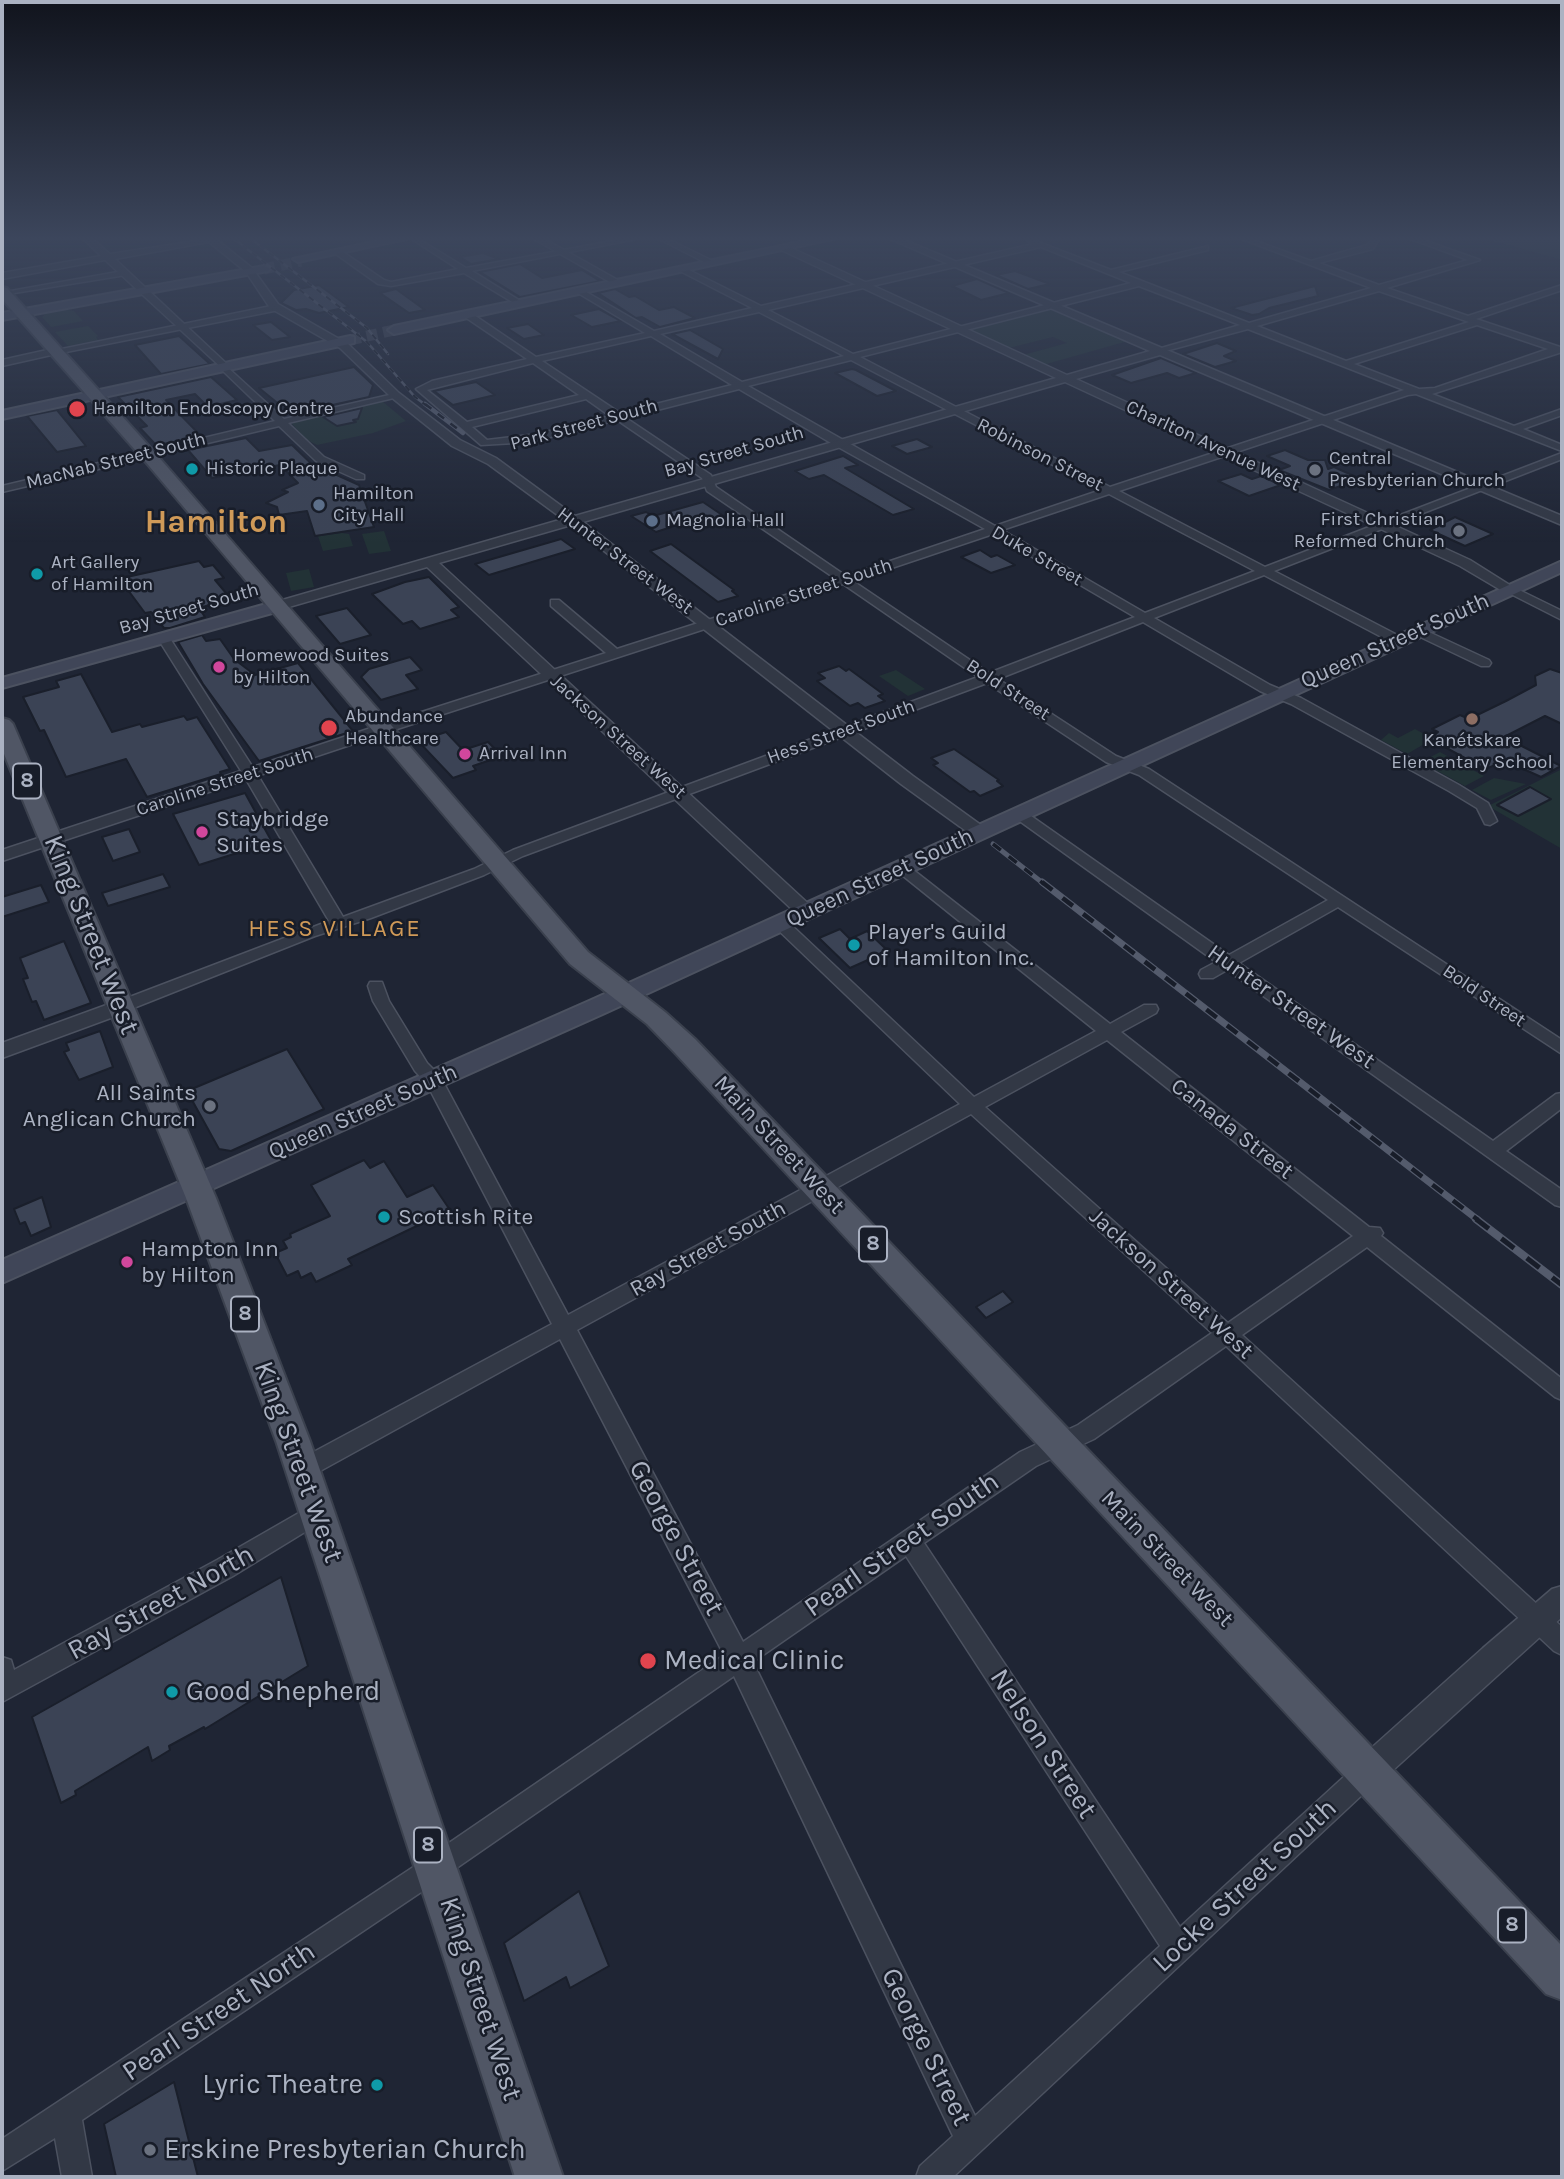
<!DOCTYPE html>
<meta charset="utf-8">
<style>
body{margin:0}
#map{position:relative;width:1564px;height:2179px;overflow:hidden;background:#1f2534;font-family:Karla,sans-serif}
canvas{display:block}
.frame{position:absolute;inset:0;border:4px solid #abb2c2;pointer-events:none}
</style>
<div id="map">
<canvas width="1564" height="2179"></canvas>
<div class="frame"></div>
</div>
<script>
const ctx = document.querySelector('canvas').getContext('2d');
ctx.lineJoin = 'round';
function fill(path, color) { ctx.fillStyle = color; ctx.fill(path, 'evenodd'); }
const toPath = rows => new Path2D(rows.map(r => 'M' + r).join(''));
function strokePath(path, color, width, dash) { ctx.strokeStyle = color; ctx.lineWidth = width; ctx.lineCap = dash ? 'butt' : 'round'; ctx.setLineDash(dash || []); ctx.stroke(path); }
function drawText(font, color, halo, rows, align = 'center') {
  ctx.font = font + ' Karla,sans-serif'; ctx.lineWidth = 5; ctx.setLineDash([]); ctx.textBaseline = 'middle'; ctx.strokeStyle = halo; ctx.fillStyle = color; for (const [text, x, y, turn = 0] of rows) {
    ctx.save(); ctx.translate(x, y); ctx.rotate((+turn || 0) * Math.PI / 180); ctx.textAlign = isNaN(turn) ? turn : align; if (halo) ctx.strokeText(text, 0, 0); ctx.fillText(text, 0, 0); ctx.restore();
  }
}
fill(toPath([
 [1480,238,1562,238,1562,260,1497,242],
 [70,308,68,310,74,311,83,321,51,327,42,317,46,313],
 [1045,309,1053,310,1128,341,1043,365,1023,355,1067,343,1053,337,1009,348,968,329],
 [88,326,98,336,96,337,98,340,68,346,55,332],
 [382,401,406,421,373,433,317,445,307,440,292,424,304,417],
 [384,531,391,551,369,554,362,534],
 [342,533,349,534,353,546,323,551,318,536],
 [309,569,314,587,291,591,286,573],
 [896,670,925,689,908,696,879,676],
 [1415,729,1433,739,1407,754,1381,740,1389,733,1398,738],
 [1440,752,1484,776,1465,786,1421,762],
 [1562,769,1562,849,1488,806],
 [1494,778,1526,784,1491,800,1472,790]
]), '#223236');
const building = toPath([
 [483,253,499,259,471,264,460,257,483,253],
 [520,264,542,278,582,270,600,281,520,297,480,272,520,264],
 [1015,271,1050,284,1028,289,996,275,1015,271],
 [977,279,1009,293,981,300,952,286,977,279],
 [319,285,349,307,319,313,306,309,296,310,281,303,294,290,319,285],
 [1315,286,1318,296,1269,308,1259,314,1252,315,1231,308,1315,286],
 [396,289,425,310,409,313,380,293,396,289],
 [615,289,629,297,635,296,659,310,674,307,695,318,660,327,642,317,636,318,598,293,615,289],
 [599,309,621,321,592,327,571,315,599,309],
 [271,322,290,337,272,340,253,325,271,322],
 [528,324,544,335,524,339,507,328,528,324],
 [690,330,723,349,718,359,672,334,690,330],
 [179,336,210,364,161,374,135,345,179,336],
 [1217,343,1236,351,1224,356,1236,361,1215,367,1183,354,1217,343],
 [1161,358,1196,373,1179,378,1167,373,1131,383,1112,375,1161,358],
 [354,367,373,385,369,397,291,414,259,388,354,367],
 [852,369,856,370,896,391,877,396,835,373,852,369],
 [211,377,237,400,208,407,195,394,166,400,201,436,180,441,156,445,140,428,147,426,118,397,211,377],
 [476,382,495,395,453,405,434,391,476,382],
 [362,408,358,419,353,420,356,422,337,426,323,417,362,408],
 [57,410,66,421,86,446,57,452,27,416,57,410],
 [246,438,259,451,292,445,322,474,328,471,359,485,374,527,315,536,307,511,279,515,277,507,266,503,288,492,282,490,298,483,280,465,212,478,188,450,246,438],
 [917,439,932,447,907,454,892,446,917,439],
 [1285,450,1308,460,1325,460,1328,469,1334,467,1361,479,1329,490,1279,470,1290,466,1267,456,1285,450],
 [843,456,858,465,845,468,914,509,893,515,824,475,809,479,795,471,843,456],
 [1241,474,1252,479,1261,476,1281,485,1249,496,1218,481,1241,474],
 [703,502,728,519,699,528,690,521,656,532,631,516,646,512,653,516,703,502],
 [1455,517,1493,534,1465,546,1430,530,1455,517],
 [561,539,575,549,489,575,475,564,561,539],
 [671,544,734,590,732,591,738,596,718,602,650,551,671,544],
 [980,550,991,557,997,555,1015,565,991,573,961,557,980,550],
 [199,561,204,567,213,565,224,578,215,580,231,599,199,608,205,617,170,628,164,628,151,612,145,613,122,582,129,581,127,577,199,561],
 [429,577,459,607,451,610,459,617,420,629,412,621,403,624,372,594,405,582,429,577],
 [347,608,371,635,340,644,316,616,347,608],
 [202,635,206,641,220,639,234,659,255,675,298,663,353,731,259,761,203,684,178,642,202,635],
 [410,657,422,670,406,675,418,689,381,700,361,677,369,669,410,657],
 [839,666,846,671,849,669,883,694,878,696,885,701,865,708,858,703,850,706,817,681,825,678,818,673,839,666],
 [1550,669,1562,673,1562,724,1545,716,1504,737,1561,766,1541,777,1506,761,1485,769,1430,739,1438,732,1432,729,1460,715,1469,719,1506,701,1536,685,1535,676,1550,669],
 [81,674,112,732,140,724,142,727,184,716,187,720,197,717,230,769,220,772,221,774,147,797,126,759,66,777,44,730,40,731,23,697,59,687,56,681,81,674],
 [446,732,463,750,488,742,502,756,473,766,476,770,453,778,418,741,446,732],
 [954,749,999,780,997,781,1003,786,980,796,974,791,970,792,933,765,938,763,931,758,954,749],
 [1530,787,1551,799,1518,816,1497,805,1530,787],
 [245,793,272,842,199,865,173,814,245,793],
 [129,829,140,852,113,861,102,837,129,829],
 [163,874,170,887,108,906,102,893,163,874],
 [41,885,49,902,2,917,2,897,41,885],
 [840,929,850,939,867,931,888,951,850,968,819,938,840,929],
 [64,941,91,1003,44,1020,36,1001,32,1002,23,979,28,978,20,958,64,941],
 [100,1031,113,1067,79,1080,64,1052,69,1050,66,1043,100,1031],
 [287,1049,324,1109,231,1151,219,1149,187,1091,287,1049],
 [364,1160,370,1168,384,1161,407,1197,433,1185,450,1210,348,1259,352,1265,316,1282,311,1273,301,1278,298,1271,287,1276,275,1253,287,1248,283,1241,291,1237,290,1234,330,1216,311,1185,364,1160],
 [42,1197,51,1227,31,1236,25,1222,20,1224,14,1209,42,1197],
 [1003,1291,1013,1302,986,1318,976,1307,1003,1291],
 [281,1577,308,1666,205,1729,204,1727,169,1746,170,1750,152,1761,148,1747,75,1791,76,1795,61,1803,32,1717,281,1577],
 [579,1891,609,1966,570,1988,566,1977,524,2001,504,1943,579,1891],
 [174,2082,198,2177,116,2177,104,2124,174,2082]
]);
fill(building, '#3b4355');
strokePath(building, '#1a1f2b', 2);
strokePath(toPath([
 [264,269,301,261],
 [350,340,394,330]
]), '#3b4150', 11, [11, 6]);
const minor = toPath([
 [410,238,417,238,466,268,628,238,642,238,472,271,522,302,519,306,464,273,391,286,378,284,333,252,340,250,384,280,391,282,458,269,410,238],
 [657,238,666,238,717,263,710,265,657,238],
 [1239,238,1248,238,1311,261,1367,245,1373,238,1380,238,1373,249,1319,263,1379,285,1468,260,1408,238,1418,238,1480,260,1387,288,1468,316,1562,285,1562,290,1476,319,1560,347,1562,352,1432,394,1514,426,1562,409,1562,415,1523,429,1562,445,1562,451,1416,394,1408,395,1119,491,1265,567,1562,453,1562,459,1274,571,1401,637,1401,643,1393,643,1264,575,1154,618,1270,685,1301,698,1459,785,1488,803,1497,821,1490,825,1485,824,1477,808,1449,791,1291,704,1260,691,1143,622,998,679,1116,756,1149,769,1562,1040,1562,1054,1338,907,1239,963,1493,1141,1556,1094,1562,1093,1562,1108,1506,1151,1562,1190,1562,1207,1555,1205,1227,970,1213,978,1201,978,1199,974,1201,970,1216,962,1014,817,1014,811,1024,811,1229,955,1328,900,1139,775,1106,762,987,683,523,856,484,875,371,918,315,936,126,1011,114,1011,112,1007,114,1003,329,921,243,774,157,637,159,634,169,637,257,774,343,917,474,869,513,850,978,677,843,584,388,732,378,732,378,726,606,653,551,606,551,600,559,600,617,649,836,579,707,491,702,478,617,420,531,442,481,445,416,389,432,381,527,359,465,317,465,313,471,313,536,357,645,333,578,293,581,289,654,331,752,308,680,271,683,267,761,306,1033,244,1027,241,1031,239,1111,270,1208,246,1208,250,1119,272,1249,323,1371,288,1239,238],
 [1041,247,1131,283,853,354,768,310,1041,247],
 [1139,286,1240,325,1158,349,1158,353,1248,329,1404,390,1110,487,860,357,1139,286],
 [1379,291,1469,322,1346,361,1257,326,1379,291],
 [759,312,844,356,742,382,660,334,759,312],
 [1477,325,1548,349,1435,388,1419,389,1354,364,1477,325],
 [651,336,732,385,620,413,542,361,651,336],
 [851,360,1101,490,995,526,748,386,851,360],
 [533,363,579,395,467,422,427,390,533,363],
 [739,389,831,443,985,529,846,576,716,487,711,475,626,418,739,389],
 [586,399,610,416,538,434,487,440,472,427,586,399],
 [1109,494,1255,571,1145,613,1002,530,1109,494],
 [993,534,1135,617,989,673,853,581,993,534],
 [123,271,126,275,2,295,5,292,123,271],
 [276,305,279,310,56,354,52,351,276,305],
 [225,365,284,419,398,393,398,397,288,423,324,457,364,475,364,479,356,479,316,461,279,426,2,492,2,486,275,421,222,370,220,368,225,365],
 [1505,587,1513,587,1562,611,1562,620,1505,591,1505,587],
 [1418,627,1489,660,1491,663,1489,666,1481,666,1414,634,1414,628,1418,627],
 [902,863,907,865,1110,1024,1144,1005,1156,1005,1158,1009,1156,1013,1121,1032,1369,1227,1380,1228,1383,1233,1381,1236,1562,1379,1562,1400,1555,1397,1367,1247,1242,1335,1562,1627,1562,1655,1554,1651,1226,1346,1094,1439,1036,1466,924,1543,1180,1927,1360,1762,1369,1758,1378,1762,1382,1771,1378,1780,953,2177,916,2177,920,2166,953,2136,734,1676,445,1876,82,2120,92,2177,62,2177,55,2138,2,2171,2,2139,427,1858,724,1655,560,1339,311,1476,303,1479,295,1476,292,1469,295,1462,552,1324,427,1084,415,1071,373,1001,368,986,370,982,382,982,389,1001,427,1063,440,1076,568,1315,960,1104,775,927,772,923,775,919,785,919,974,1097,1096,1031,897,871,895,868,897,865,902,863],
 [1107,1040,1353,1236,1228,1323,985,1107,1107,1040],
 [971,1114,1212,1333,1078,1425,1020,1452,743,1642,577,1330,971,1114],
 [906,1556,1160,1946,975,2116,753,1662,906,1556],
 [318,1502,326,1505,329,1512,326,1519,233,1576,2,1702,2,1657,11,1660,14,1670,217,1560,318,1502]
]);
const tertiary = toPath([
 [82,238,92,238,110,254,215,238,252,268,278,304,348,344,399,393,460,440,496,458,575,516,1056,378,781,250,781,246,787,246,1067,375,1150,351,888,238,900,238,1562,516,1562,525,1160,355,1076,379,1470,560,1516,589,1514,592,1504,592,1460,566,1065,382,583,522,913,776,985,828,988,832,985,836,979,837,973,836,901,784,571,525,439,563,813,908,815,912,806,918,799,916,427,567,282,609,272,609,272,603,563,519,488,464,452,446,391,397,340,348,270,308,246,272,209,242,115,259,229,366,229,370,225,371,105,260,2,279,2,273,101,256,82,238],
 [532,238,543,238,623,283,615,285,532,238],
 [56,348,60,349,60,353,2,366,2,360,56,348],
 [383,724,391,729,389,732,2,861,2,850,383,724],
 [120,1000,127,1002,130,1007,127,1012,2,1058,2,1043,120,1000],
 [1562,1586,1562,1617,1380,1782,1369,1786,1358,1782,1354,1771,1358,1760,1483,1648,1552,1589,1562,1586]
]);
const secondary = toPath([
 [392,238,411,238,298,262,293,259,392,238],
 [819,238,837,238,394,334,388,330,394,326,819,238],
 [264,266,270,269,268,271,2,320,2,313,264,266],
 [350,336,354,337,354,343,2,419,2,411,350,336],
 [1562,561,1562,572,605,1013,2,1283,2,1260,589,1001,1562,561],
 [277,601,285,606,283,610,2,688,2,678,277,601]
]);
const primary = toPath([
 [2,287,7,288,156,454,588,952,665,1012,695,1039,1562,1946,1562,2000,1546,1994,675,1053,647,1024,570,964,144,460,2,299,2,287],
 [2,718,9,720,13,724,216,1198,310,1441,563,2177,515,2177,276,1441,186,1198,2,749,2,718]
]);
strokePath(minor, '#4c5260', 3);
strokePath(tertiary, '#4c5260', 3);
strokePath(secondary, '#4c5260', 4);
strokePath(primary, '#3b414e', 4);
fill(minor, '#323845');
fill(tertiary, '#323845');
fill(secondary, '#404658');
fill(primary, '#505665');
const railFar4 = toPath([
 [233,238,367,342,415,397,427,406],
 [250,238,367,328,388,354]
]);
const railFar3 = toPath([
 [425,404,463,433]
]);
const railFar2 = toPath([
 [993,844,1044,884]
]);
const railFar1 = toPath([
 [1042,882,1478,1220]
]);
const rail = toPath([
 [1476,1219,1562,1285]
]);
strokePath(railFar4, '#545b6c', 2.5);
strokePath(railFar3, '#545b6c', 4.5);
strokePath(railFar2, '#545b6c', 5);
strokePath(railFar1, '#545b6c', 7);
strokePath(rail, '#545b6c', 8);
strokePath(railFar4, '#181d29', 2, [6]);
strokePath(railFar3, '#181d29', 2.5, [8]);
strokePath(railFar2, '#181d29', 3.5, [10]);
strokePath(railFar1, '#181d29', 4.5, [13]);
strokePath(rail, '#181d29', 5, [16]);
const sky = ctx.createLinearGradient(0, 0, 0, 543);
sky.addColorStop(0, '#11141d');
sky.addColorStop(0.44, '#3c465c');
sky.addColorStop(1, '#3c465c00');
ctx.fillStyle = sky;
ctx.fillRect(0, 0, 1564, 543);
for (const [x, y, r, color] of [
 [77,409,9,"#e0444e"],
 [192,469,7,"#0f9aa8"],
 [1315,470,7,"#6b7280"],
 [319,505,7,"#5c6f8a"],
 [652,521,7,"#5c6f8a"],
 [1459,531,7,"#6b7280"],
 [37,574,7,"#0f9aa8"],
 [219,667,7,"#d1479c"],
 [1472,719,7,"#8d6e63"],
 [329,728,9,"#e0444e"],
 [465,754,7,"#d1479c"],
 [202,832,7,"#d1479c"],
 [854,945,7,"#0f9aa8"],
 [210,1106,7,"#6b7280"],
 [384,1217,7,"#0f9aa8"],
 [127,1262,7,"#d1479c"],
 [648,1661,9,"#e0444e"],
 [172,1692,7,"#0f9aa8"],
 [377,2085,7,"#0f9aa8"],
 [150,2150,7,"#6b7280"]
]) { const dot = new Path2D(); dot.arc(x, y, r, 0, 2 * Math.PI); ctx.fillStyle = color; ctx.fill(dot); strokePath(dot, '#181d29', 2.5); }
drawText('19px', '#abb2c2', '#181d29', [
 ["Hamilton Endoscopy Centre",93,409],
 ["Central",1329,459],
 ["Presbyterian Church",1329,481],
 ["Historic Plaque",206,469],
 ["Hamilton",333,494],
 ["City Hall",333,516],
 ["First Christian",1445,520,"right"],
 ["Reformed Church",1445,542,"right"],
 ["Magnolia Hall",666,521],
 ["Art Gallery",51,563],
 ["of Hamilton",51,585],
 ["Homewood Suites",233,656],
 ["by Hilton",233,678],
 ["Abundance",345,717],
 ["Healthcare",345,739],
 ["Kanétskare",1472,741,"center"],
 ["Elementary School",1472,763,"center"],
 ["Arrival Inn",479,754]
], 'left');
drawText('19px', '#abb2c2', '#181d29', [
 ["Park Street South",584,425,-15],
 ["Charlton Avenue West",1213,446,25],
 ["Bay Street South",734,452,-16],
 ["Robinson Street",1040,455,27],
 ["MacNab Street South",116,461,-14],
 ["Duke Street",1037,556,30],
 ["Hunter Street West",625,561,37],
 ["Caroline Street South",804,593,-18],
 ["Bay Street South",189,609,-16],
 ["Bold Street",1008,690,33],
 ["Hess Street South",841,732,-20],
 ["Jackson Street West",618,737,42],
 ["Caroline Street South",225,782,-18],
 ["Bold Street",1484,996,34]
]);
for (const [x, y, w] of [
 [27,781,28],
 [873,1244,28],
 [245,1314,28],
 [428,1845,28],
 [1512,1925,28]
]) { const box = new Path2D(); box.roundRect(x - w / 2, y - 17.5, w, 35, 5); ctx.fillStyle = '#181d29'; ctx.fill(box); strokePath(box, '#abb2c2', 2); }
drawText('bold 21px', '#abb2c2', null, [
 ["8",27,781],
 ["8",873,1244],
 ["8",245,1314],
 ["8",428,1845],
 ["8",1512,1925]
]);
drawText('23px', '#abb2c2', '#181d29', [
 ["Queen Street South",1395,641,-24],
 ["Queen Street South",880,878,-25],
 ["Hunter Street West",1291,1007,35],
 ["Queen Street South",363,1112,-24],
 ["Canada Street",1232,1129,38],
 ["Main Street West",779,1145,47],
 ["Ray Street South",708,1249,-29],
 ["Jackson Street West",1171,1284,42],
 ["Main Street West",1167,1559,46]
]);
drawText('23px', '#abb2c2', '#181d29', [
 ["Staybridge",216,819],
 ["Suites",216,845],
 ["Player's Guild",868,932],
 ["of Hamilton Inc.",868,958],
 ["All Saints",196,1093,"right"],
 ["Anglican Church",196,1119,"right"],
 ["Scottish Rite",398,1217],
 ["Hampton Inn",141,1249],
 ["by Hilton",141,1275]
], 'left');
ctx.letterSpacing = '2px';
drawText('24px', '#d09a58', '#181d29', [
 ["HESS VILLAGE",335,929]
]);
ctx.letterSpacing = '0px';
drawText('28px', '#abb2c2', '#181d29', [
 ["King Street West",91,935,68],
 ["King Street West",298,1462,70],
 ["George Street",676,1538,62],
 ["Pearl Street South",902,1545,-35],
 ["Ray Street North",161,1603,-29],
 ["Nelson Street",1043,1744,57],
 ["Locke Street South",1245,1886,-43],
 ["King Street West",480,1999,72],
 ["Pearl Street North",219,2012,-34],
 ["George Street",926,2047,64]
]);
drawText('28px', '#abb2c2', '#181d29', [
 ["Medical Clinic",664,1661],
 ["Good Shepherd",186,1692],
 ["Lyric Theatre",363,2085,"right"],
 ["Erskine Presbyterian Church",164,2150]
], 'left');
drawText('bold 32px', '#d09a58', '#181d29', [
 ["Hamilton",216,523]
]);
</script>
